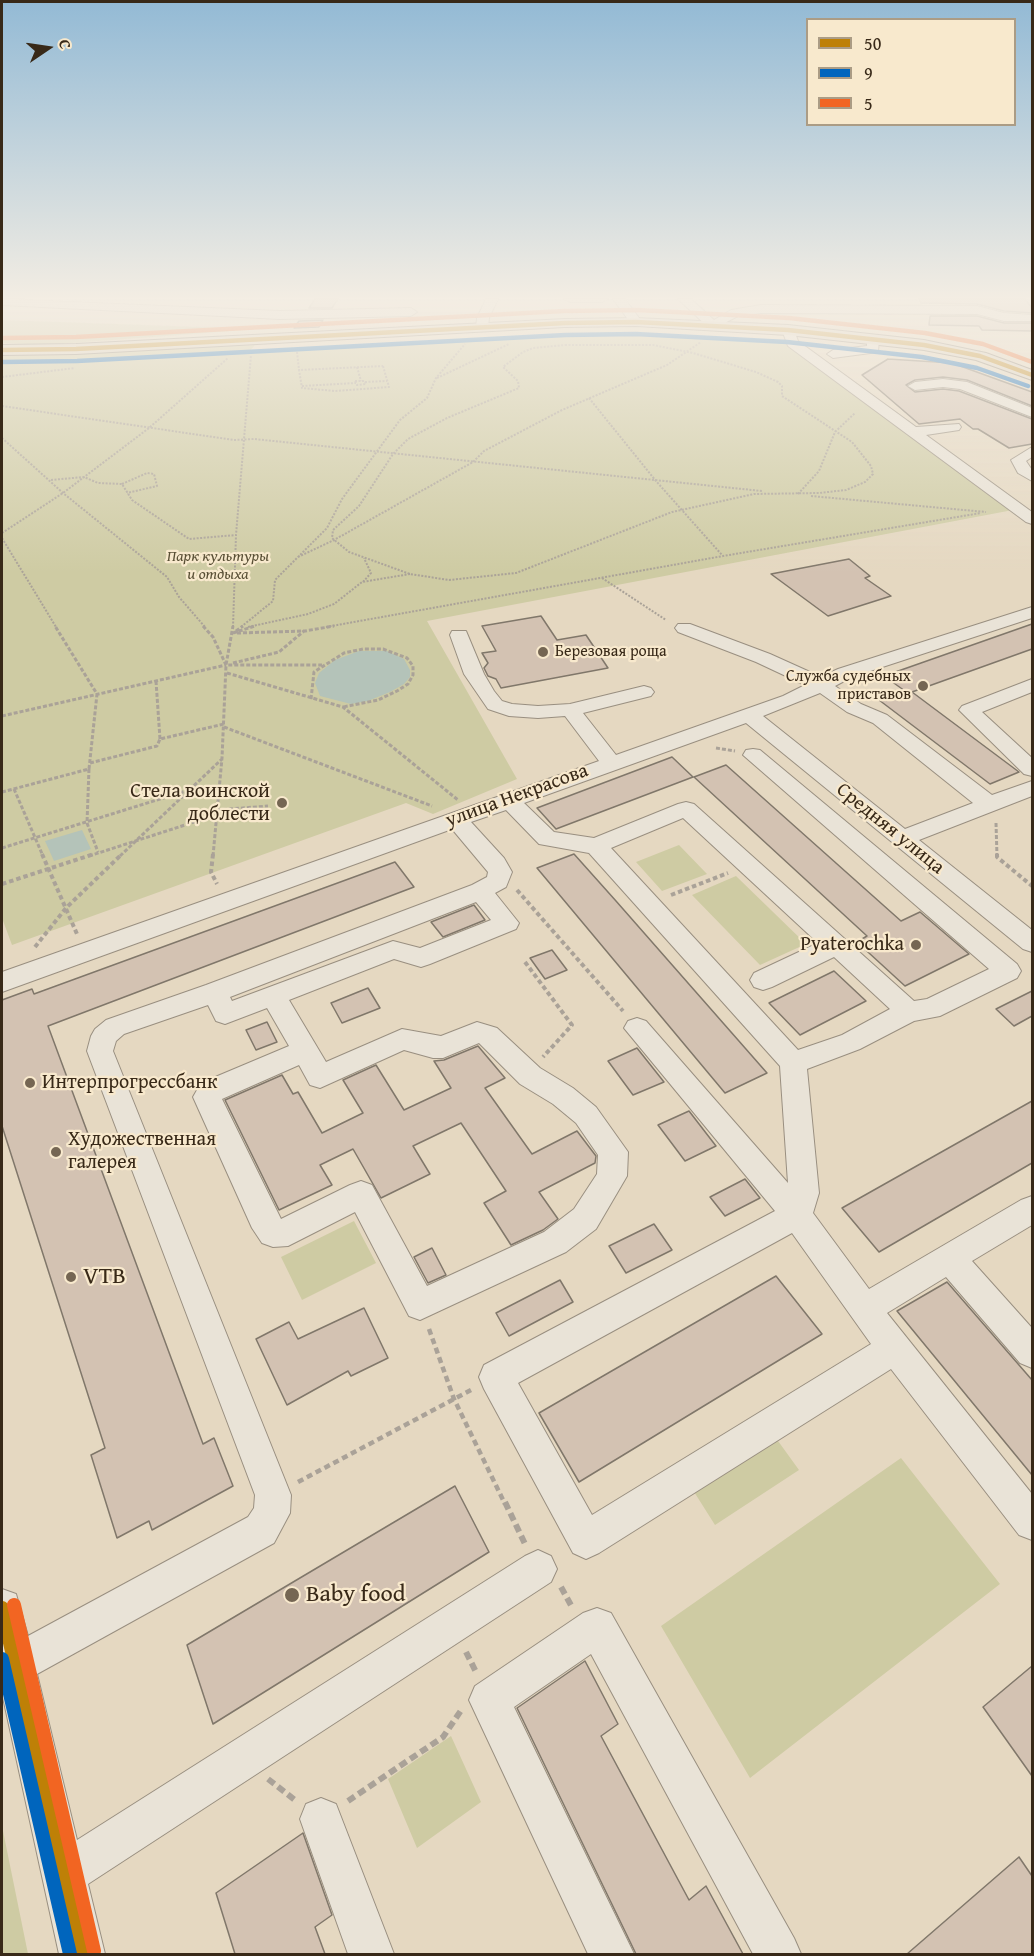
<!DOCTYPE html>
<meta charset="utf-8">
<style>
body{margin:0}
#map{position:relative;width:1034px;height:1956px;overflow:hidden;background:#e5d8c1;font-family:"Gentium Book Plus",serif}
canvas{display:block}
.frame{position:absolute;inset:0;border:3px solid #382918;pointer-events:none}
.legend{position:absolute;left:806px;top:18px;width:210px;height:108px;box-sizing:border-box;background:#f8e9cd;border:2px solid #ab9c85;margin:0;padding:8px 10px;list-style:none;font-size:18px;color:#382918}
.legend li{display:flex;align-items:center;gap:12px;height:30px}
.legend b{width:30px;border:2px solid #ab9c85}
.north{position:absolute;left:18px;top:18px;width:60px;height:60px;-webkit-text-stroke:4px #f8e9cd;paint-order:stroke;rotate:77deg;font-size:16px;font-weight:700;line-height:24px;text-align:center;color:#382918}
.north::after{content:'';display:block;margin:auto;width:21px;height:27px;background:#382918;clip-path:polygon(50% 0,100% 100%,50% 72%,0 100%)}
</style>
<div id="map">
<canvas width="1034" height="1956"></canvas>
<div class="frame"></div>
<ul class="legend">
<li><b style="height:8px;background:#be8007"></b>50</li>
<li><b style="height:8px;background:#0065bd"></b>9</li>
<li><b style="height:8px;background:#f26522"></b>5</li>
</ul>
<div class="north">С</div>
</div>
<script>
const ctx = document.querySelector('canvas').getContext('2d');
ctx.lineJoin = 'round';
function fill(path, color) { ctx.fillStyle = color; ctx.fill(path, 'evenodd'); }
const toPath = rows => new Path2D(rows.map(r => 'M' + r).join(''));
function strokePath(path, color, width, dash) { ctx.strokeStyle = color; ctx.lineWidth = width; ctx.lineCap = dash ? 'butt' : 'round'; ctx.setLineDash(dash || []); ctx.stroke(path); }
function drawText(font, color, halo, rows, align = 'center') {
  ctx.font = font + ' "Gentium Book Plus",serif'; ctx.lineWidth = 4.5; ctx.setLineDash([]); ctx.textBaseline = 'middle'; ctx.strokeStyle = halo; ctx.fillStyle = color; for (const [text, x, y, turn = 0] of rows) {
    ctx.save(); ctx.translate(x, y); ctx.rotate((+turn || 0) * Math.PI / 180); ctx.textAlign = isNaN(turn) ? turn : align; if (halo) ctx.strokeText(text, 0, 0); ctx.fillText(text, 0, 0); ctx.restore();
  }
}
fill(toPath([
 [2,320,259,329,46,345,2,343],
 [607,332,701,337,714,336,785,342,1013,510,427,621,517,779,433,814,406,803,12,945,2,918,2,355,255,345,249,352],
 [679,845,707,874,662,891,636,862],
 [736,876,806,944,760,965,692,895],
 [354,1221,376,1263,302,1300,281,1257],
 [773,1434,799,1470,715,1525,691,1487],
 [901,1458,1000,1584,750,1778,661,1626],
 [451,1736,481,1802,417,1848,388,1779],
 [2,1826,28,1954,2,1954]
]), '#cecba3');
fill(toPath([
 [359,651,387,651,404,659,410,670,410,677,404,684,390,692,368,701,351,704,320,696,315,683,319,673,335,660],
 [82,830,91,849,54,861,45,841]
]), '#b4c3b9');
const building = toPath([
 [315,299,338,299,332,308,309,308,315,299],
 [919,299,1025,299,1032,308,1032,313,1004,311,977,304,921,303,919,299],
 [930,316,977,316,1004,323,1032,323,1032,331,982,330,979,326,929,325,930,316],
 [323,320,319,327,294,328,299,321,323,320],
 [888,359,952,363,1032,392,1032,406,967,380,943,377,915,380,906,385,915,392,943,389,959,391,1032,419,1032,444,1009,448,978,429,973,429,960,419,919,424,862,375,888,359],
 [849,559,870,576,865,578,891,596,828,616,771,574,849,559],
 [541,616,557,640,586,635,608,668,501,688,496,679,488,676,484,668,488,663,482,653,496,651,482,626,541,616],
 [1032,624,1032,649,912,692,1019,772,990,784,879,700,905,691,884,676,1032,624],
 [672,757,693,777,556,829,537,808,672,757],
 [726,765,901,921,920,912,969,954,905,986,857,942,867,936,694,777,726,765],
 [574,854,616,901,767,1073,725,1093,537,868,574,854],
 [395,862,414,887,48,1026,203,1444,214,1438,233,1486,152,1530,149,1521,117,1538,91,1455,105,1448,2,1126,2,1000,32,989,34,994,395,862],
 [474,905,485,920,443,937,431,922,474,905],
 [552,950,567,970,545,979,530,958,552,950],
 [834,971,866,1001,800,1035,769,1003,834,971],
 [368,988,380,1008,342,1023,331,1003,368,988],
 [1032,991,1032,1016,1014,1026,996,1009,1032,991],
 [267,1022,277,1042,256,1050,246,1030,267,1022],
 [478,1046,505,1078,485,1088,532,1154,577,1131,596,1156,595,1163,539,1192,558,1219,543,1230,511,1245,484,1203,506,1191,461,1123,413,1146,430,1174,381,1198,353,1149,320,1165,332,1185,279,1210,225,1100,282,1075,293,1094,298,1092,322,1133,363,1113,343,1080,376,1065,404,1110,451,1088,434,1061,444,1060,478,1046],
 [637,1048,664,1082,633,1095,608,1061,637,1048],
 [1032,1101,1032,1163,879,1252,842,1208,1032,1101],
 [689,1111,716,1146,685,1161,658,1125,689,1111],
 [745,1179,760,1198,725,1216,710,1197,745,1179],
 [654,1224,672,1250,626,1273,609,1246,654,1224],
 [432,1248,446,1275,428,1283,414,1257,432,1248],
 [776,1276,822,1334,579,1482,539,1413,776,1276],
 [560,1280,573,1302,509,1336,496,1313,560,1280],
 [947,1282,1032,1380,1032,1475,897,1311,947,1282],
 [364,1308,388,1358,351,1376,348,1371,287,1405,256,1339,289,1322,298,1339,364,1308],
 [455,1486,489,1552,213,1724,187,1645,455,1486],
 [585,1661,618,1724,601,1736,689,1900,706,1886,743,1954,636,1954,517,1708,585,1661],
 [1032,1666,1032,1776,983,1707,1032,1666],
 [303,1833,332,1915,315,1927,325,1954,235,1954,216,1893,303,1833],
 [1019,1857,1032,1876,1032,1954,907,1954,1019,1857]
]);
fill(building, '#d3c2b2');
strokePath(building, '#80776a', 1.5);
const minor = toPath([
 [2,299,280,311,411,308,417,312,411,316,280,319,2,305,2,299],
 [486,299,498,299,489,318,488,327,482,331,476,327,477,318,486,299],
 [564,299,608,299,602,302,570,302,564,299],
 [613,299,625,299,642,322,640,325,632,325,613,299],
 [678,299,691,299,714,320,731,310,761,305,977,306,1004,313,1032,315,1032,321,1004,321,977,314,761,313,738,316,713,329,709,328,678,299],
 [788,326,794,330,798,341,916,427,959,424,961,427,959,430,926,435,1032,512,1032,524,1026,522,788,346,782,330,788,326],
 [873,335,879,339,878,352,833,358,827,354,833,350,867,346,867,339,873,335],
 [943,379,967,382,1032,408,1032,417,960,389,943,387,915,390,908,386,915,382,943,379],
 [1032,447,1032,457,1026,461,1032,470,1032,481,1018,473,1011,460,1032,447],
 [1032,607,1032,618,852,677,835,686,861,704,887,715,992,795,1032,781,1032,796,919,840,1032,930,1032,952,1023,949,746,723,524,803,554,832,594,838,678,804,686,802,694,804,914,1001,927,999,989,969,743,755,746,750,753,749,760,750,1017,964,1021,971,1017,978,940,1016,914,1021,860,1049,807,1069,819,1193,813,1213,869,1289,1021,1200,1032,1196,1032,1225,972,1261,1032,1328,1032,1368,1020,1363,946,1277,887,1313,1032,1494,1032,1540,1019,1535,891,1369,599,1553,586,1559,573,1553,484,1389,479,1377,484,1365,775,1211,624,1028,628,1021,637,1018,646,1021,788,1183,780,1066,589,853,539,844,506,810,471,822,504,858,512,872,506,887,495,893,519,923,516,929,430,964,421,967,394,959,289,1000,326,1062,402,1029,441,1036,477,1022,497,1028,540,1068,573,1088,596,1107,628,1152,627,1176,596,1229,566,1252,420,1320,409,1316,355,1212,288,1246,273,1247,262,1243,252,1228,193,1097,201,1083,289,1046,267,1008,225,1024,216,1021,208,1005,124,1034,116,1041,113,1051,291,1495,290,1513,274,1543,37,1674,77,1840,525,1556,538,1550,551,1556,557,1569,551,1582,88,1884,105,1954,59,1954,2,1693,2,1589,16,1594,28,1636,248,1517,254,1508,255,1495,87,1051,91,1036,95,1029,106,1020,206,985,472,885,487,877,488,872,452,829,2,992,2,972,599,761,565,716,538,718,509,716,488,709,464,674,450,635,452,631,466,631,484,674,494,691,502,701,512,704,538,706,570,704,644,686,651,688,654,692,651,696,583,713,616,755,783,696,805,685,756,662,678,632,675,628,678,624,690,624,770,654,821,677,838,669,1032,607],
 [820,693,847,712,873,723,973,803,905,829,763,716,820,693],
 [683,818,818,943,754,973,750,980,754,987,763,990,772,987,834,957,890,1009,842,1035,798,1050,611,848,683,818],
 [476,902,491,920,420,948,393,941,232,1001,230,997,476,902],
 [479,1043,520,1084,553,1104,576,1123,598,1155,597,1174,574,1209,544,1232,427,1286,372,1185,361,1181,350,1185,281,1219,222,1099,299,1065,310,1085,320,1088,404,1050,433,1058,443,1058,479,1043],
 [792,1233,871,1344,592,1515,518,1383,792,1233],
 [1032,679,1032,692,982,712,1032,758,1032,776,1024,774,959,710,962,706,1032,679],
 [597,1608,611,1613,794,1938,801,1954,753,1954,591,1654,514,1707,634,1954,588,1954,469,1700,475,1686,583,1613,597,1608],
 [321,1798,336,1804,394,1954,348,1954,300,1819,306,1804,321,1798]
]);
const major = toPath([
 [636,318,788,325,924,340,986,353,1032,370,1032,380,976,360,924,350,788,335,636,326,565,327,76,354,2,355,2,345,76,344,565,319,636,318]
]);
strokePath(minor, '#998f80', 2);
strokePath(major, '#80776a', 2);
strokePath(toPath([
 [565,345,653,345,693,353,756,372,778,382,782,386,782,396,852,442,871,466,873,474,865,482,846,490,819,493,754,494,672,512,516,573,449,580,410,574,349,552,332,538,333,530,359,506,393,454,408,439,447,418,519,388,518,381,503,367,523,352,533,348,565,345],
 [297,352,299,370],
 [383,366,389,387,335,391,302,388,299,370,383,366],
 [357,367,361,381],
 [2,377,75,368],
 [437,378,509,344],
 [355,381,365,381,366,384,357,385,355,381],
 [365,382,387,381],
 [302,386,356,383],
 [589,398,656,481,722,555],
 [2,406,234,440,254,439,762,491],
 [2,438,63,493,167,577,179,597,205,627],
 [51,480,84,477,98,483,122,484,132,500,189,539,236,535],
 [122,484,147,473,154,474,157,486,127,493],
 [798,494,819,471,835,432,855,413],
 [811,496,986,512],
 [2,533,63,493,149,428,228,358],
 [2,538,56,627],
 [298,557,334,540,473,462,484,451,562,410,667,365,701,342],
 [602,578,666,620],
 [363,582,371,573,364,558],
 [233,627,236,535,251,355],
 [241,627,273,601,275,580,327,528,342,499,400,420,427,398,436,378,465,344],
 [248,627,308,614,334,604,362,582,410,574],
 [326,627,723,556,981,513]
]), '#aaa298', 2, [2, 1.5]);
strokePath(toPath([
 [203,626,213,637,226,665,322,665],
 [236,631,243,626],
 [233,633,255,626],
 [237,633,305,631,334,626],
 [233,663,279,652,304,631],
 [227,673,343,707,458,800],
 [156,681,160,739],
 [311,699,314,672,344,653,363,649,383,649,407,658,413,666,413,675,408,684,397,691,378,700,343,707],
 [2,716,226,665],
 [224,727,432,806],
 [716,748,735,751],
 [90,763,157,746,160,739,224,724],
 [89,769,87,823,98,852],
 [14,789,43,856],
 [2,792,89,769,97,694,55,626],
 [217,810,268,806],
 [996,823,997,856],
 [2,848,186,791],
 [89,856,216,815],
 [120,856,222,759],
 [213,856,222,758,226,665,233,626]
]), '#aaa298', 3, [4, 2]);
strokePath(toPath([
 [42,854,77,934],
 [213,854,211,872,217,884],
 [997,854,997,857,1032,886],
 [2,884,94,854],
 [517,890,623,1011],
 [671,895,728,873],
 [35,947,66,908,122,854],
 [525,962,572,1025,543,1057]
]), '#aaa298', 4, [4.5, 3]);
strokePath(toPath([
 [429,1329,454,1399,505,1504],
 [298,1482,471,1390]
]), '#aaa298', 4.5, [6, 4]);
strokePath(toPath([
 [505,1502,525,1544],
 [561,1587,572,1607],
 [466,1652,476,1672],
 [268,1779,295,1800],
 [348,1801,443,1737,462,1709]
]), '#aaa298', 6, [8, 4.5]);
fill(minor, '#e9e3d7');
fill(major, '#dcd3c2');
strokePath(toPath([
 [2,350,76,349,565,323,636,322,788,330,924,345,980,356,1032,375]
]), '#be8007', 4.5);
strokePath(toPath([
 [2,1608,82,1954]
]), '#be8007', 14);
strokePath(toPath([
 [2,362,77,361,565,335,636,334,787,342,922,357,977,368,1028,386]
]), '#0065bd', 4.5);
strokePath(toPath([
 [2,1659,70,1954]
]), '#0065bd', 14);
strokePath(toPath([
 [2,338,76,337,564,311,637,310,789,318,925,333,983,344,1032,362]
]), '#f26522', 4.5);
strokePath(toPath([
 [14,1605,94,1951]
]), '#f26522', 14);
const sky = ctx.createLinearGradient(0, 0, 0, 573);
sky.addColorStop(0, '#93bad5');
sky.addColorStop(0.52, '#f3ede3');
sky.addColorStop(1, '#f3ede300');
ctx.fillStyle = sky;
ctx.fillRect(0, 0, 1034, 573);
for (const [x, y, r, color] of [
 [543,652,6,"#756653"],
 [923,686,6,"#756653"],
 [282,803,6,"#756653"],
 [916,945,6,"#756653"],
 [30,1083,6,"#756653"],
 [56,1152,6,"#756653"],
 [71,1277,6,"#756653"],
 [292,1595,8,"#756653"]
]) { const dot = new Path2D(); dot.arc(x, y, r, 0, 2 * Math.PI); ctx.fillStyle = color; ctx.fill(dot); strokePath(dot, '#f8e9cd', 2); }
drawText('italic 16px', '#594f35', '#f8e9cd', [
 ["Парк культуры",218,557],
 ["и отдыха",218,575]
]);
drawText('16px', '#382918', '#f8e9cd', [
 ["Березовая роща",555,652],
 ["Служба судебных",911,677,"right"],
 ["приставов",911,695,"right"]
], 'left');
drawText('20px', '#382918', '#f8e9cd', [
 ["Стела воинской",270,792],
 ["доблести",270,815],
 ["Pyaterochka",904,945],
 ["Интерпрогрессбанк",42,1083,"left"],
 ["Художественная",68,1140,"left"],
 ["галерея",68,1163,"left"]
], 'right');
drawText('20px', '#382918', '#f8e9cd', [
 ["улица Некрасова",517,796,-20],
 ["Средняя улица",890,829,39]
]);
drawText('24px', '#382918', '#f8e9cd', [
 ["VTB",83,1277],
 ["Baby food",306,1595]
], 'left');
</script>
